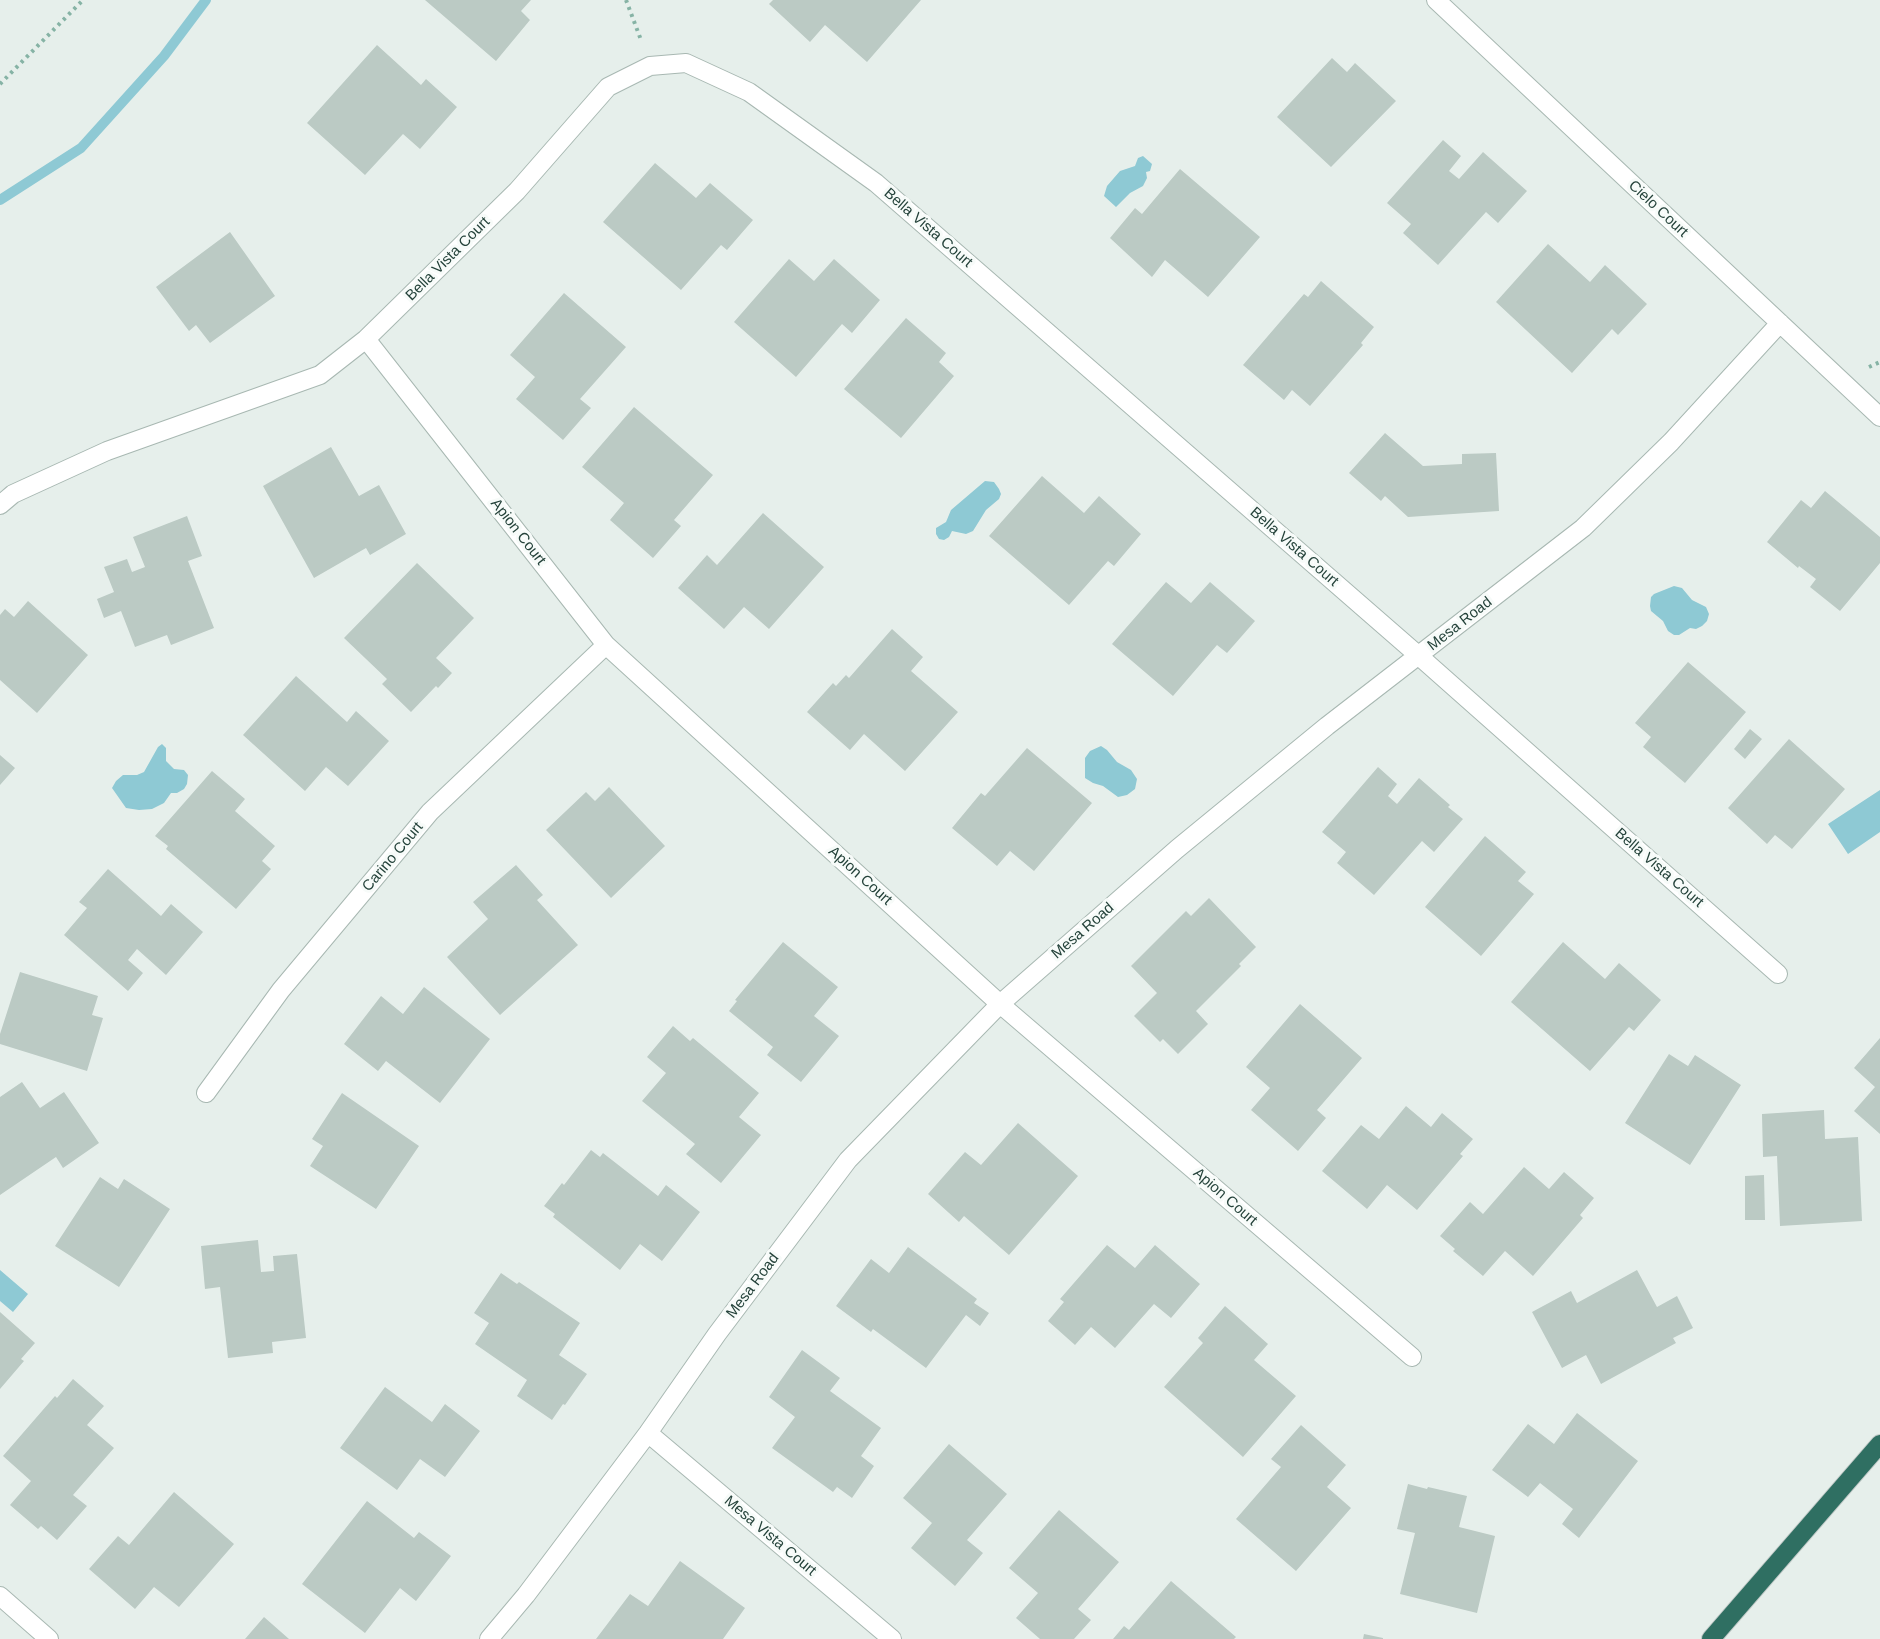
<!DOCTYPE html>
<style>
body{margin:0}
canvas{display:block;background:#e6efeb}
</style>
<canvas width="1880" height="1639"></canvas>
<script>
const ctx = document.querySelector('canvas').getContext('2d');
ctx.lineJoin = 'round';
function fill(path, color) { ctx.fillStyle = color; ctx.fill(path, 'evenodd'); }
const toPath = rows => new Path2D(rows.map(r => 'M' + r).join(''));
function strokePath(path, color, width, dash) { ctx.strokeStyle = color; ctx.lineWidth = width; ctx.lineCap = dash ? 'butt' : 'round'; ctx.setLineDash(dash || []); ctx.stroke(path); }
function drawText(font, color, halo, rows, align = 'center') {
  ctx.font = font + ' Helvetica,sans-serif'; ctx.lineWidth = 6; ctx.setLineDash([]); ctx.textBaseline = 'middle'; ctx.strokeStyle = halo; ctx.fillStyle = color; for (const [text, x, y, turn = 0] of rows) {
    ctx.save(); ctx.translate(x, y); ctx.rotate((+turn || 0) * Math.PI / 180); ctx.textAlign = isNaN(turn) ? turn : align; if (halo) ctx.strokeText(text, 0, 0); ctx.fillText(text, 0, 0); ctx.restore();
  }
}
fill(toPath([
 [1143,156,1152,164,1150,171,1146,172,1147,178,1143,186,1130,193,1116,207,1104,196,1107,186,1120,171,1135,166,1138,158],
 [985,481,994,482,999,489,1001,494,999,499,986,510,973,531,966,534,952,531,949,537,944,540,939,539,936,534,936,528,946,522,951,510],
 [1674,586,1682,588,1692,600,1706,607,1709,614,1707,621,1702,626,1696,629,1690,628,1679,635,1674,635,1668,631,1663,621,1651,611,1650,606,1651,597,1654,594],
 [162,744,166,748,166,761,174,769,184,770,188,775,187,784,184,789,177,793,171,793,164,803,152,809,139,810,126,808,112,788,116,781,123,775,137,775,144,772,158,747],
 [1101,746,1107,750,1117,762,1131,770,1137,779,1135,789,1127,795,1118,797,1103,786,1093,783,1085,778,1085,758,1090,751],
 [1880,790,1880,832,1848,854,1828,824],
 [0,1270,28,1294,13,1312,0,1301]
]), '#8ec9d4');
strokePath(toPath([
 [0,200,81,148,164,56,206,0]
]), '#8ec9d4', 10);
fill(toPath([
 [425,0,531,0,521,11,530,20,496,61],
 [773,0,921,0,867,62,825,25,810,42,769,4],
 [377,45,421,85,426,79,457,107,420,149,403,134,365,175,307,123],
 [1332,58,1347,72,1355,63,1396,101,1331,167,1277,117],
 [1443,140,1461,156,1449,171,1459,179,1483,152,1527,191,1498,223,1486,212,1438,265,1403,233,1411,224,1387,203],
 [655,163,696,198,710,183,753,220,727,250,721,245,681,290,603,222],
 [1180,169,1260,237,1208,297,1165,260,1152,277,1110,238,1135,208,1142,214],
 [230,232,275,296,210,343,196,325,189,331,156,287],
 [1548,244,1590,282,1605,265,1647,304,1618,335,1612,329,1572,373,1496,302],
 [789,259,814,281,834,259,880,300,852,333,842,324,796,377,734,322],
 [1321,281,1374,327,1361,343,1363,345,1310,406,1292,390,1284,400,1243,365,1304,294,1308,297],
 [564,293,626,347,580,399,591,408,563,440,516,399,535,377,510,355],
 [906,318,946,353,939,362,954,376,901,438,844,389],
 [634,407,713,475,674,520,681,526,653,558,610,520,624,503,582,467],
 [1385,433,1423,466,1462,464,1462,454,1496,453,1499,511,1408,517,1385,496,1381,501,1349,473],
 [331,447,359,496,379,485,406,534,370,555,366,548,314,578,263,486],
 [1042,476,1084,513,1099,496,1141,534,1114,566,1108,561,1069,605,989,536],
 [1825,491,1880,537,1880,563,1840,611,1810,587,1816,579,1799,566,1798,568,1767,542,1801,500,1811,508],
 [763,513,824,567,769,629,744,607,724,629,678,588,707,555,717,565],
 [187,516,202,556,188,561,214,628,171,645,167,635,135,647,121,611,104,618,97,599,114,592,104,567,127,559,132,572,145,567,133,537],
 [417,563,474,618,436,658,452,673,438,688,436,686,411,712,382,684,387,679,344,638],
 [1166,582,1191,603,1210,582,1255,621,1227,653,1217,645,1173,696,1112,644],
 [28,601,88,655,37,713,0,680,0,615,5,609,14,617],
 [892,629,923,657,911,671,958,712,905,771,864,734,850,750,807,712,833,683,836,686,846,675,849,678],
 [1688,662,1746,712,1685,783,1643,747,1651,737,1635,723],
 [296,676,347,722,356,711,389,741,348,786,326,767,305,791,243,735],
 [1750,729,1762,739,1745,759,1734,749],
 [1789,739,1845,789,1792,849,1775,835,1767,844,1728,808],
 [1027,748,1092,803,1034,871,1010,851,997,866,952,828,981,793,985,796],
 [0,755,15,768,0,785],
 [1378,767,1397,784,1388,796,1397,804,1419,778,1450,805,1448,807,1463,819,1434,852,1422,841,1374,895,1337,863,1346,852,1322,832],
 [212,771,245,799,235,811,275,846,262,861,271,869,236,909,166,849,168,846,155,836],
 [609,787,665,846,611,898,546,830,586,792,595,801],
 [1485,836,1526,872,1518,881,1534,894,1481,956,1425,907],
 [516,865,543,895,537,900,578,945,500,1015,447,957,488,919,473,902],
 [108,869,161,916,171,904,203,932,166,975,137,949,128,960,143,973,128,991,64,935,87,908,79,902],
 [1209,898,1256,947,1239,964,1241,966,1196,1011,1208,1024,1178,1054,1163,1039,1160,1042,1134,1016,1157,993,1131,966,1186,911,1191,916],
 [783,942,838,987,814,1016,839,1036,801,1082,767,1055,773,1047,729,1011,737,1001,735,1000],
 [1563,942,1605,979,1619,963,1661,1000,1634,1031,1629,1027,1590,1071,1511,1002],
 [20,972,98,996,92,1015,103,1018,87,1071,0,1044,0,1034],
 [424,987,490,1039,440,1103,386,1061,378,1071,344,1044,381,996,403,1014],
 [1300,1004,1362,1058,1317,1110,1326,1118,1298,1151,1251,1110,1270,1088,1246,1067],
 [673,1026,690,1041,693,1038,759,1093,739,1117,761,1135,721,1183,686,1154,695,1144,642,1101,666,1073,647,1057],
 [1880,1038,1880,1134,1854,1111,1875,1087,1854,1068],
 [1669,1054,1688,1066,1695,1055,1741,1085,1690,1165,1625,1123],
 [22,1082,40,1108,64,1092,99,1143,63,1168,56,1157,0,1195,0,1097],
 [342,1093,419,1146,376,1209,310,1166,323,1146,312,1139],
 [1406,1106,1431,1127,1442,1113,1473,1139,1460,1154,1463,1156,1417,1210,1387,1185,1367,1209,1322,1171,1361,1125,1379,1139],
 [1824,1110,1825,1139,1858,1137,1862,1221,1780,1226,1777,1156,1763,1157,1762,1114],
 [1018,1123,1078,1176,1009,1255,964,1216,959,1222,928,1194,965,1152,981,1165],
 [591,1150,600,1157,603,1153,658,1196,666,1185,700,1212,662,1261,640,1244,620,1270,553,1217,555,1214,544,1206,562,1183,564,1185],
 [1524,1167,1549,1189,1564,1172,1594,1198,1580,1215,1583,1218,1533,1276,1505,1251,1483,1276,1453,1251,1455,1249,1440,1236,1470,1202,1483,1214],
 [1764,1175,1765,1220,1745,1220,1745,1176],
 [100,1177,118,1189,124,1179,170,1209,119,1287,55,1246],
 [258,1240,261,1272,274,1271,273,1256,297,1254,306,1338,272,1342,273,1353,228,1358,220,1287,205,1289,201,1246],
 [1107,1245,1135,1268,1155,1245,1200,1284,1171,1318,1154,1304,1115,1348,1091,1327,1075,1345,1048,1321,1064,1302,1060,1299],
 [908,1247,977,1299,974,1303,989,1313,980,1326,966,1315,926,1368,873,1329,871,1332,836,1306,871,1259,889,1273],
 [1637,1270,1657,1307,1677,1296,1693,1328,1673,1338,1676,1343,1601,1384,1586,1355,1562,1368,1532,1312,1571,1291,1577,1303],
 [501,1273,517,1284,519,1282,580,1323,559,1355,587,1374,565,1405,563,1404,552,1420,517,1396,527,1380,475,1344,489,1323,474,1313],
 [1225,1306,1268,1344,1254,1360,1296,1396,1243,1457,1164,1387,1203,1343,1198,1338],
 [0,1312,35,1343,21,1359,24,1361,0,1389],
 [802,1350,840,1378,830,1391,881,1428,861,1456,874,1466,852,1498,837,1487,833,1492,772,1448,795,1417,769,1397],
 [73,1379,104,1406,87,1425,114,1448,73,1495,87,1506,57,1540,41,1526,38,1529,10,1505,31,1481,3,1456,55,1396,57,1398],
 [385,1387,432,1422,445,1404,480,1431,445,1477,420,1459,397,1490,340,1448],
 [1577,1413,1638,1461,1579,1538,1562,1524,1573,1509,1540,1483,1528,1497,1492,1470,1528,1424,1554,1444],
 [1301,1425,1346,1465,1327,1487,1351,1508,1296,1571,1236,1519,1281,1467,1271,1459],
 [949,1444,1007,1494,967,1540,983,1553,955,1586,911,1548,932,1523,903,1498],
 [1408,1484,1427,1489,1428,1487,1467,1496,1459,1527,1495,1536,1477,1613,1400,1594,1415,1533,1397,1529],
 [174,1492,234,1544,179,1607,154,1587,135,1609,89,1569,118,1536,129,1545],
 [367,1501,414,1538,419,1532,451,1556,416,1601,400,1588,365,1633,302,1584],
 [1059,1510,1119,1562,1078,1609,1091,1620,1074,1639,1040,1639,1016,1618,1038,1593,1009,1568],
 [680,1561,745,1608,723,1639,596,1639,630,1594,648,1606],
 [1171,1581,1236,1637,1234,1639,1113,1639,1124,1626,1129,1630],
 [264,1617,289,1639,245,1639],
 [1364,1634,1383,1638,1383,1639,1363,1639]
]), '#bbcac4');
const street = toPath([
 [1436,0,1880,417],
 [366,339,606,645,1000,1004,1412,1357],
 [0,505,13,494,107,451,320,375,366,339,517,191,608,87,650,66,686,63,749,92,876,183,1419,656,1778,974],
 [206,1093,281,990,430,812,606,645],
 [648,1433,892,1639],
 [0,1596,49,1639],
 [489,1639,526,1595,648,1433,717,1334,848,1160,1000,1004,1177,849,1327,726,1583,528,1671,442,1780,323]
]);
const highway = toPath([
 [1711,1639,1880,1444]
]);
strokePath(street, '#a8b8b2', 20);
strokePath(highway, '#c2cac8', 20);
strokePath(toPath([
 [626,0,641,40],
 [0,84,83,0],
 [1869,367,1880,362]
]), '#86b3a5', 4, [3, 4.5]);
strokePath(street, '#fff', 18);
strokePath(highway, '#2f6f62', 18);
drawText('15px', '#24423a', '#f7fbf9', [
 ["Cielo Court",1658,209,43],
 ["Bella Vista Court",928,228,41],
 ["Bella Vista Court",448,259,-45],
 ["Apion Court",518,532,52],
 ["Bella Vista Court",1294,547,41],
 ["Mesa Road",1460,624,-38],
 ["Carino Court",393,857,-50],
 ["Bella Vista Court",1659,868,41],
 ["Apion Court",860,876,42],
 ["Mesa Road",1083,931,-41],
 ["Apion Court",1225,1197,41],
 ["Mesa Road",753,1286,-53],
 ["Mesa Vista Court",770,1536,40]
]);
</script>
